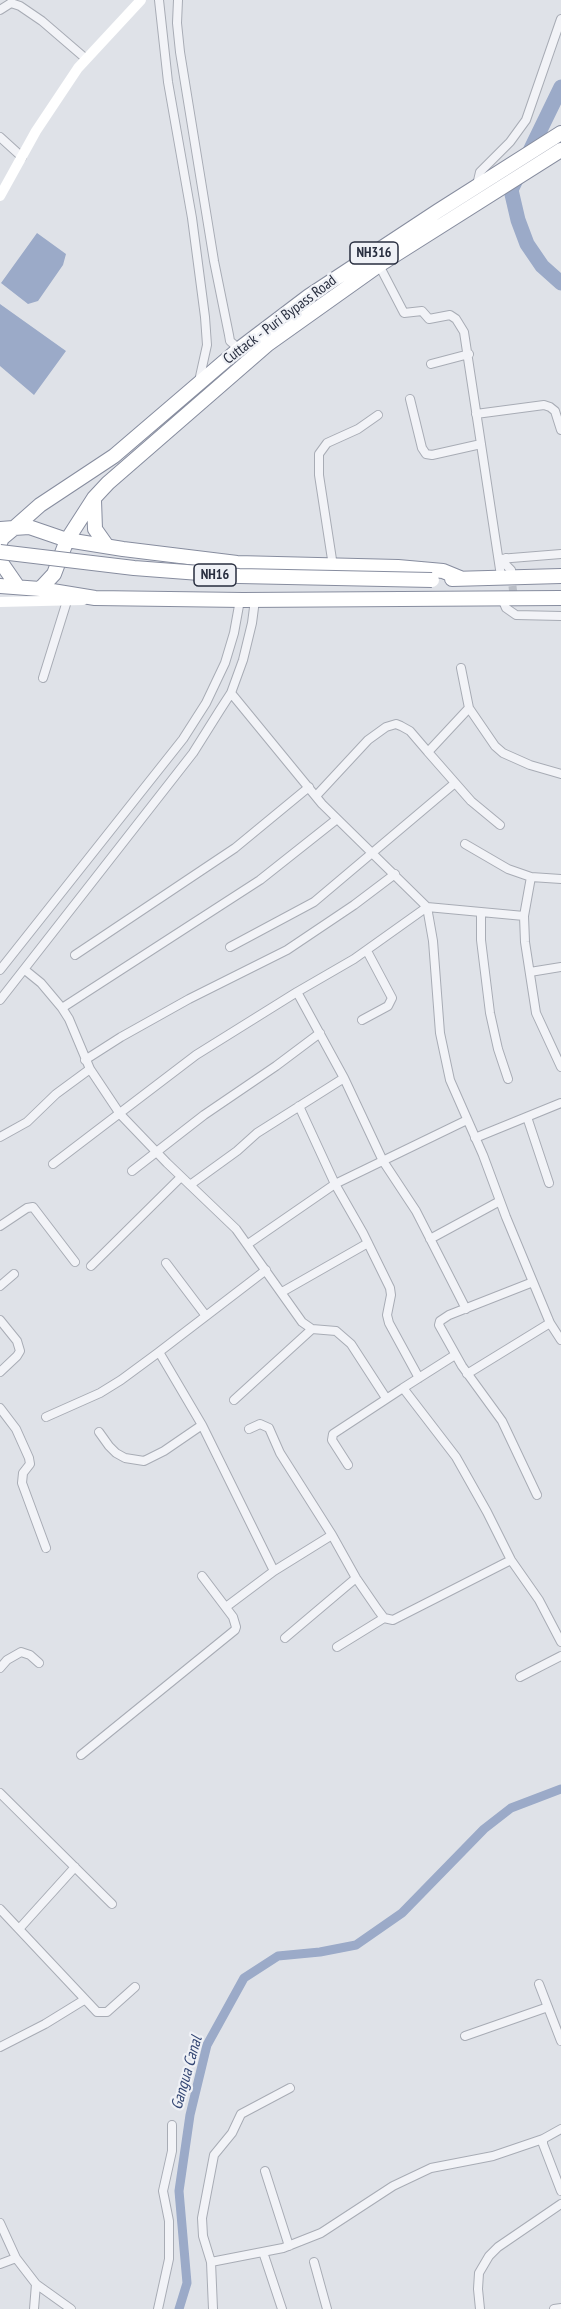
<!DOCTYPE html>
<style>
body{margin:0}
canvas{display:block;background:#dfe2e8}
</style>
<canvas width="561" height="2309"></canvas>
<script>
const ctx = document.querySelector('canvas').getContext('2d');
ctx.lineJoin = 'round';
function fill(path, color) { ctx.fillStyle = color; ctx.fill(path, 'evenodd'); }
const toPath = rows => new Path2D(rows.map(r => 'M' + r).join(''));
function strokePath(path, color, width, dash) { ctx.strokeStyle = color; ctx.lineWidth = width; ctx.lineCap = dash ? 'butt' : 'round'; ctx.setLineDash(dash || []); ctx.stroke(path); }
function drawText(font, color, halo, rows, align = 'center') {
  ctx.font = font + ' "PT Sans Narrow",sans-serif'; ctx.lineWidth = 4.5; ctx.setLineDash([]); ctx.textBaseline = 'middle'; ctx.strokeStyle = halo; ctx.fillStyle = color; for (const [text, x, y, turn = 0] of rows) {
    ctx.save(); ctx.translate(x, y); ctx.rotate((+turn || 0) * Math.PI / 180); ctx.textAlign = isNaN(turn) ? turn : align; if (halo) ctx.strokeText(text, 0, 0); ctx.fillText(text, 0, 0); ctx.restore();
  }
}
fill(toPath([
 [37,233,66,254,63,265,38,301,28,304,1,283],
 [0,304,66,351,34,395,0,366]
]), '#9baac8');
strokePath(toPath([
 [179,2309,187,2283,179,2191,190,2115,207,2045,244,1978,278,1956,320,1952,356,1945,402,1913,484,1829,511,1808,561,1789]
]), '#9baac8', 9);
strokePath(toPath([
 [561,87,511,190,518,220,527,244,542,266,561,283]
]), '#9baac8', 15);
strokePath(toPath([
 [511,574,515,607]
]), '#babec6', 8, [8, 4]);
const street = toPath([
 [159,0,168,82,192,218,205,317,207,345,199,381],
 [178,0,177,23,180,52,214,261,229,335,230,341,239,349],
 [0,10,11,3,20,6,42,21,85,58],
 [0,137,22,157],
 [477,185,480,172,510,142,526,120,561,19],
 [379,265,404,313,422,311,429,319,450,315,456,319,464,332,501,576],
 [431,364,469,354],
 [410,399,422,448,426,454,432,455,481,444],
 [476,414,544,405,550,407,555,411,561,430],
 [506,558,505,564,511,570],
 [499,559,561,554],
 [333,566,319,475,319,454,327,443,358,429,378,415],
 [502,599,506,608,516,615,561,616],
 [461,668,469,708,495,746,503,753,530,765,561,774],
 [43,678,67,601],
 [231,693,322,804,427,907,433,941,440,1033,450,1080,483,1155,506,1217,550,1323,561,1340],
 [428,752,471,801,500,825],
 [316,796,368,740,386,727,396,724,401,726,410,731,428,752,469,708],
 [465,844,508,869,531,877,561,879],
 [531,877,524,916,525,942,536,1013,561,1067],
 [481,912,481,940,490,1013,498,1049,508,1079],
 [230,947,314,902,455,783],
 [75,955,235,848,309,787],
 [0,970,183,739,206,703,225,663,234,633,240,600],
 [25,970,41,983,62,1008,69,1019,90,1069,120,1114,167,1163,236,1229,302,1322,312,1329,336,1331,351,1344,386,1398],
 [530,972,561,967],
 [297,992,354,959,427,907,524,916],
 [0,1000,193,753,220,710,231,693,243,660,252,623,255,600],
 [62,1008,260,880,337,819],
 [362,1020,388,1006,392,998,367,951],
 [85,1060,121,1037,189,999,287,950,354,905,395,874],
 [344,1078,383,1161,416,1211,466,1309],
 [299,1106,335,1184,363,1233,390,1288,391,1295,387,1315,389,1323,419,1378],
 [527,1117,549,1183],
 [0,1137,27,1122,56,1094,90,1069],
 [475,1138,561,1103],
 [53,1164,196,1055,297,992,344,1078,257,1133,237,1151,190,1185],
 [132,1171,204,1115,276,1066,320,1033],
 [0,1226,27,1208,33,1207,75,1262],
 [430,1239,500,1201],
 [248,1244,335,1184,467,1120],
 [166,1263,206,1316],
 [91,1266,181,1177],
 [266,1270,159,1352,202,1425,274,1571,332,1535,356,1578,378,1610,384,1618,393,1620,511,1560],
 [533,1282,449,1315,440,1321,439,1325,462,1366,502,1421,537,1495],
 [0,1286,14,1274],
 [282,1292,368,1243],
 [0,1320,17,1341,20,1351,17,1356,0,1372],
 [467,1374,550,1323],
 [403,1388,455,1355],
 [234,1400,312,1329],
 [0,1408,16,1429,29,1458,30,1464,23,1473,22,1483,46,1548],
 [46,1417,100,1393,121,1380,159,1352],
 [249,1429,260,1424,269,1428,280,1453,332,1535],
 [99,1432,109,1446,116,1453,125,1458,144,1461,164,1451,202,1425],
 [348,1465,332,1440,333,1434,403,1388,456,1457,487,1512,511,1560,539,1600,561,1642],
 [226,1607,274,1571],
 [285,1638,356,1578],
 [337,1647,384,1618],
 [0,1668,7,1660,21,1652,30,1655,39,1663],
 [520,1677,561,1656],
 [81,1755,235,1630,236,1627,233,1617,202,1576],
 [0,1793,112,1904],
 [0,1909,97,2012,107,2012,135,1987],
 [19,1929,75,1867],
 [539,1984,561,2041],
 [465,2036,548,2007],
 [0,2047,45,2024,84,2000],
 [543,2139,543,2144,561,2191],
 [265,2171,289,2246],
 [0,2223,16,2258,36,2284,71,2309],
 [263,2252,282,2309],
 [211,2262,283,2248,321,2233,393,2186,431,2168,493,2156,543,2139,561,2129],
 [314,2262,327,2309],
 [0,2264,16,2258],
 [34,2309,36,2284],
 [158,2309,169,2259,169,2221,163,2191,172,2151,172,2125],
 [213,2309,211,2262,203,2236,202,2218,214,2155,232,2133,241,2114,290,2088],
 [480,2309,478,2289,479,2273,489,2256,498,2247,561,2204],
 [554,2309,561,2308]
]);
const highway = toPath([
 [94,500,95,529,107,546],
 [0,529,14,528,40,505,114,456,239,349,309,296,438,211,561,133],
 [0,543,2,538,14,528,29,527,67,540,54,574,40,589],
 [0,561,18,587],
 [460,578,443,571,398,567,237,563,123,549,67,540,94,498,108,483,268,344,379,265,561,150],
 [452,579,561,576],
 [0,586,40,589,95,598,243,600,561,598]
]);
strokePath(street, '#a8acb5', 10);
strokePath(highway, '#878d9f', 16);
strokePath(street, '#f2f3f7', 8);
strokePath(toPath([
 [0,196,36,131,78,68,141,0],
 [0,602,83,600]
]), '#fff', 10);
strokePath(highway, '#fff', 14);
const highwayBridge = toPath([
 [0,552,134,568,239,576,432,580]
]);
strokePath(highwayBridge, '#878d9f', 16, []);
strokePath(highwayBridge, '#fff', 14);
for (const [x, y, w] of [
 [374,253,48],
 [215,575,42]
]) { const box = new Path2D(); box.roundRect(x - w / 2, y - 11, w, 22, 4.5); ctx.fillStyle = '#eff1f6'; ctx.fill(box); strokePath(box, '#282e3f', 1.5); }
drawText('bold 14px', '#282e3f', null, [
 ["NH316",374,253],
 ["NH16",215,575]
]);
drawText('15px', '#282e3f', '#eff1f6', [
 ["Cuttack - Puri Bypass Road",280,320,-37]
]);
drawText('italic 16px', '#334673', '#eff1f6', [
 ["Gangua Canal",187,2073,-74]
]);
</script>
